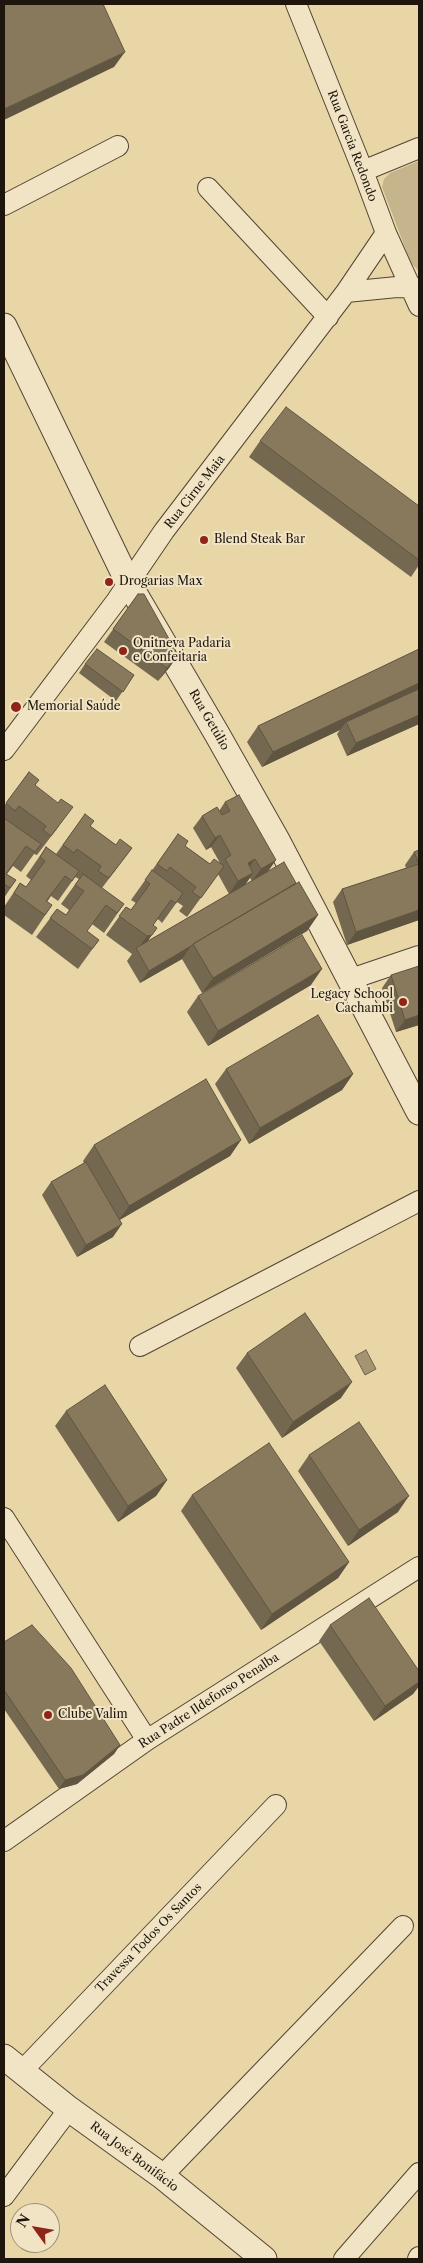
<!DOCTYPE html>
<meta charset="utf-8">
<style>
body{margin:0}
#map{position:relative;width:423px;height:2263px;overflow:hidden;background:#e9d6a6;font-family:"Libre Caslon Text",serif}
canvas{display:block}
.frame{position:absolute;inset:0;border:5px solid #1e150d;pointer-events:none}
.north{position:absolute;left:10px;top:2203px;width:50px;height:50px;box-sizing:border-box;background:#f1e4c5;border:1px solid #9d917b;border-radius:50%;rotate:302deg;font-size:14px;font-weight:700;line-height:20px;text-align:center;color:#1e150d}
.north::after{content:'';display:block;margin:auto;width:18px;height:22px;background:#8f2418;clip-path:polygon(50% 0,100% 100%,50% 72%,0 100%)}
</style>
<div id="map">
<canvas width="423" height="2263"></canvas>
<div class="frame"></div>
<div class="north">N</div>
</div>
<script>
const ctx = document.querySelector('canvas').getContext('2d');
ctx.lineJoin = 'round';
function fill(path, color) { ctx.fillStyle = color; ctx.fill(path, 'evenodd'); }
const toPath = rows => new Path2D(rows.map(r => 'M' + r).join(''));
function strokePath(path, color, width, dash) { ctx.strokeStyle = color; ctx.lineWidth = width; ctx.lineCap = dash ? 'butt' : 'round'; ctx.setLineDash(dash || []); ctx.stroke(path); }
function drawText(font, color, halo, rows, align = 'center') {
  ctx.font = font + ' "Libre Caslon Text",serif'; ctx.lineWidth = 4; ctx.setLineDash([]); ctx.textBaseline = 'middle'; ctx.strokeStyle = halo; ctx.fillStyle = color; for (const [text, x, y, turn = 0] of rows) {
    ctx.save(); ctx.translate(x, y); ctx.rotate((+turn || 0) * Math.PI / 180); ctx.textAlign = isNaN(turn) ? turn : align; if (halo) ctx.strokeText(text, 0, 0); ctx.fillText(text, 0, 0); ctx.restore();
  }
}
fill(toPath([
 [419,161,419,271,411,263,382,187,384,179,390,173]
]), '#c6b58c');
const water = toPath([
 [366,1350,376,1369,365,1375,355,1356,366,1350]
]);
fill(water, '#a49472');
strokePath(water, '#6e614a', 1);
const minor = toPath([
 [296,4,363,171,386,233,419,306],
 [363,171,419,148],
 [208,188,328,317],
 [4,205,118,146],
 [346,292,397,287,419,288],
 [4,750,117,600,164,531,346,292,386,233],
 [348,980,419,956],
 [140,1346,419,1201],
 [4,1518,147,1740],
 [4,1841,147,1740,419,1567],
 [22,2071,276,1805],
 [162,2176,403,1926],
 [4,2196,69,2109],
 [344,2259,419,2173],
 [418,2259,419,2257]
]);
const tertiary = toPath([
 [4,326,129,584,217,734,278,842,419,1112],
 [4,2057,69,2109,162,2176,264,2259]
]);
strokePath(minor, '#514533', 22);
strokePath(tertiary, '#514533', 27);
strokePath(minor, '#f1e4c5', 20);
strokePath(tertiary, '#f1e4c5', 25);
fill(toPath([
 [260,441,419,506,419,565,411,577,249,457],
 [138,594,178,655,169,668,158,681,104,642],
 [419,649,419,724,347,756,337,734,340,730,262,767,247,742,258,726],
 [85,664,134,675,116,701,79,673],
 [29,772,35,785,59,826,37,855,34,854,21,872,13,866,7,874,16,880,4,898,4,806],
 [225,802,267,872,296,883,318,915,307,931,202,993,182,959,140,983,127,961,132,954,106,935,126,907,131,910,136,903,131,900,178,834,185,846,210,864,220,863,211,847,206,850,193,828,202,816,219,811],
 [218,874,229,894,148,941,153,925,158,919,162,923,177,902,183,906,179,911,187,917],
 [250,878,252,881,245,885],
 [85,814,90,826,116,845,132,848,102,888,124,904,104,933,92,924,87,931,99,940,78,969,36,937,57,909,66,915,69,910,61,904,79,879,75,877,58,901,51,896,47,902,52,905,32,935,4,915,4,907,20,883,26,887,31,880,26,876,46,847,56,854],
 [419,850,419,920,347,945,333,902,342,889,406,868,405,865,414,852],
 [391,975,419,1025,396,1032,382,988],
 [311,985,208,1046,187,1012,198,996],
 [226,1069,353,1074,342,1090,249,1144,215,1084],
 [241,1140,230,1156,119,1220,113,1237,77,1257,42,1195,51,1182,84,1163,83,1161,94,1145],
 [247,1353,341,1398,282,1438,236,1368],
 [66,1411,167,1480,156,1496,118,1522,55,1426],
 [309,1455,398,1512,348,1546,298,1471],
 [192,1495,349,1562,338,1578,261,1630,181,1511],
 [330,1625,419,1671,419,1686,413,1694,374,1721,319,1641],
 [4,1642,120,1745,114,1754,77,1784,59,1789,4,1709]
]), '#756850');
fill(toPath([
 [125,52,114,67,4,120,4,109],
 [178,655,169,668,158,681,167,668],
 [419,683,419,693,346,722,340,730,262,767,273,752],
 [419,715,419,724,347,756,356,743],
 [220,835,211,847,206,850,215,838],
 [255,859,246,872,248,863],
 [276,860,267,873,252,881,261,869],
 [253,873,244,886,229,894,238,881],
 [419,910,419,920,347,945,356,932],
 [318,915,307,931,202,993,213,978],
 [152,935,139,954,137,950,147,936],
 [191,946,182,959,140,983,149,971],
 [322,969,311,985,208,1046,218,1031],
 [419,1015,419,1025,396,1032,405,1020],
 [353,1074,342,1090,249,1144,260,1128],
 [241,1140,230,1156,118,1221,129,1206],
 [122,1224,113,1237,77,1257,86,1245],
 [352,1382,341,1398,282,1438,293,1422],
 [167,1480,156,1496,118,1522,128,1506],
 [409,1496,398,1512,348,1546,359,1530],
 [349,1562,338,1578,261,1630,272,1614],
 [419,1682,419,1686,413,1694,374,1721,385,1706],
 [120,1745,114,1754,77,1784,59,1789,65,1780]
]), '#5f5541');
const building = toPath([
 [4,4,103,4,125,52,4,109,4,4],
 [286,407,419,506,419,560,260,441,286,407],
 [138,594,144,594,178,655,167,668,113,629,138,594],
 [97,649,134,675,123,692,85,664,97,649],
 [419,649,419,683,273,752,258,726,419,649],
 [419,689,419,715,356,743,346,722,419,689],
 [29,772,39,780,35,785,58,803,61,799,73,807,51,836,43,830,46,826,19,806,15,811,6,803,29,772],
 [239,795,276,860,261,869,255,859,248,863,253,873,238,881,225,859,231,855,220,835,215,838,202,816,217,807,222,815,230,811,225,802,239,795],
 [85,814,94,821,90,826,116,845,120,839,132,848,109,878,98,871,101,866,77,849,74,853,63,845,85,814],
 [4,818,41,844,35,852,26,846,6,874,16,880,10,888,4,884,4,818],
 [178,834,188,841,185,846,210,864,214,859,224,866,201,898,192,892,196,887,170,867,167,871,157,864,178,834],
 [46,847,79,871,72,881,65,876,46,901,52,905,45,915,14,893,20,883,26,887,45,861,40,857,46,847],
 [419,850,419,910,356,932,342,889,419,864,414,852,419,850],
 [284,862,296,883,193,944,191,946,149,971,136,948,284,862],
 [152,870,183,893,176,903,171,900,153,925,157,928,152,935,147,936,119,916,126,907,131,910,150,884,145,880,152,870],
 [83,874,124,904,117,913,106,905,87,931,99,940,92,949,50,918,57,909,66,915,84,891,75,885,83,874],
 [299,882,318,915,213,978,193,944,299,882],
 [302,935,322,969,218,1031,198,996,302,935],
 [419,966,419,1015,405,1020,391,975,419,966],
 [318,1015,353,1074,260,1128,226,1069,318,1015],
 [206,1079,241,1140,129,1206,94,1145,206,1079],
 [86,1162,122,1224,86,1245,51,1182,86,1162],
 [305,1313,352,1382,293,1422,247,1353,305,1313],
 [105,1385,167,1480,128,1506,66,1411,105,1385],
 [359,1422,409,1496,359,1530,309,1455,359,1422],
 [269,1443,349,1562,272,1614,192,1495,269,1443],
 [369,1598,419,1671,419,1682,385,1706,330,1625,369,1598],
 [32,1625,71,1668,120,1745,83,1775,65,1780,4,1690,4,1642,32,1625]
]);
fill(building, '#88795d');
strokePath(building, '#5f5541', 1);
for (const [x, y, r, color] of [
 [204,540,5,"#8f2418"],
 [109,582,5,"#8f2418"],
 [123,651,5,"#8f2418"],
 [16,707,6,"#8f2418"],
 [403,1002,5,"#8f2418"],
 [48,1715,5,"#8f2418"]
]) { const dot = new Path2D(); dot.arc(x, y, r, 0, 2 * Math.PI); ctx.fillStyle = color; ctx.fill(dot); strokePath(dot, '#f1e4c5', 2); }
drawText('12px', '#1e150d', '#f1e4c5', [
 ["Rua Garcia Redondo",352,146,69],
 ["Rua Cirne Maia",195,492,-52],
 ["Rua Getúlio",209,720,60],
 ["Rua Padre Ildefonso Penalba",209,1701,-33],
 ["Travessa Todos Os Santos",149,1938,-46],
 ["Rua José Bonifácio",134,2157,37]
]);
drawText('12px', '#1e150d', '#f1e4c5', [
 ["Blend Steak Bar",214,540],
 ["Drogarias Max",119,582],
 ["Onitneva Padaria",133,644],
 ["e Confeitaria",133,658],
 ["Memorial Saúde",27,707],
 ["Legacy School",393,995,"right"],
 ["Cachambi",393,1009,"right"],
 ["Clube Valim",58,1715]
], 'left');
</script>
